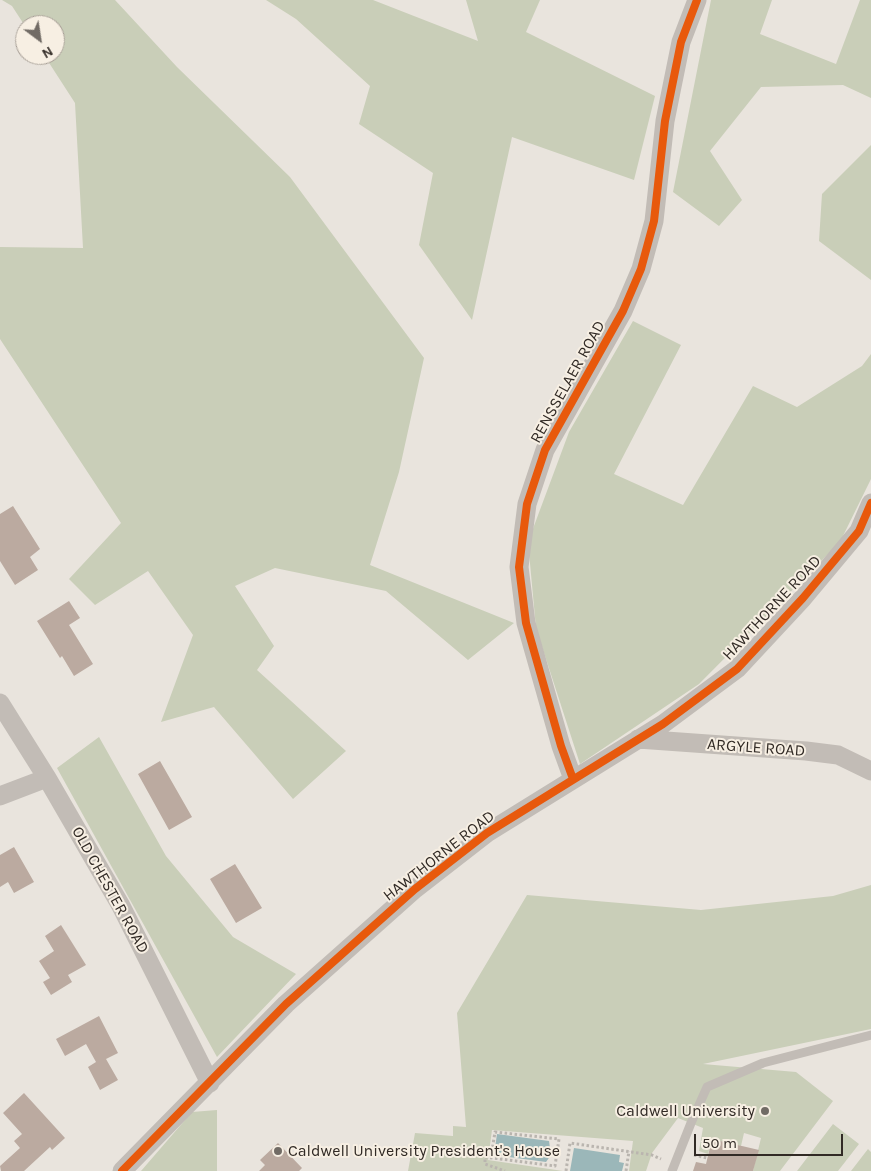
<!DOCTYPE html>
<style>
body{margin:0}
#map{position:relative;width:871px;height:1171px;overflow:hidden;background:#e9e4dd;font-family:Karla,sans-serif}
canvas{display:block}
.north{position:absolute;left:15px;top:15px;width:50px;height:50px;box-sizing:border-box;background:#f7efe3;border:1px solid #a8a097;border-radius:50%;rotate:149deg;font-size:14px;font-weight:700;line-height:20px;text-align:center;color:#312a25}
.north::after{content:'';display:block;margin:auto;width:18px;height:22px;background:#716b65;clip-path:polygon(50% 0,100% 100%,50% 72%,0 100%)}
.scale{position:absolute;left:694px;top:1134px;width:149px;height:22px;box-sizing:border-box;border:2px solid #312a25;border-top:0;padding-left:6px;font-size:15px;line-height:18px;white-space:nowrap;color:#312a25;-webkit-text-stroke:4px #f7efe3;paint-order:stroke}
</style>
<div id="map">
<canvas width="871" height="1171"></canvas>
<div class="north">N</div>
<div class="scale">50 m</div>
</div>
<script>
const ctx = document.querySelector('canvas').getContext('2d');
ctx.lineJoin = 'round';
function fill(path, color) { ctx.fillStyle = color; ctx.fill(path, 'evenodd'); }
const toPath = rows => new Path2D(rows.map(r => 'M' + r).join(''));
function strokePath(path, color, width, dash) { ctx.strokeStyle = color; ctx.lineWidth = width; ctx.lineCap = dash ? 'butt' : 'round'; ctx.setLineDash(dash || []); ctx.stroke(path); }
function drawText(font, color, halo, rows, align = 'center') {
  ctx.font = font + ' Karla,sans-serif'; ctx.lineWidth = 4; ctx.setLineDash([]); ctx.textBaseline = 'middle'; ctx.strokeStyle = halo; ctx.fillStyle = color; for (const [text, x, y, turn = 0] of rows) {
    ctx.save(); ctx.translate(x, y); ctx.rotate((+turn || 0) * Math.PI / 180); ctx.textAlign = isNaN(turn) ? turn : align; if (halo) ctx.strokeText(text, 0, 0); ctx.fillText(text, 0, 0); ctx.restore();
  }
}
fill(toPath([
 [2,0,115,0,177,67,290,177,424,358,399,472,370,565,514,623,468,660,386,591,275,568,235,586,274,646,257,670,346,751,293,799,214,707,161,722,193,635,148,571,95,605,69,579,121,523,0,339,0,247,83,248,75,103,44,55,55,55,55,25,25,26,12,6],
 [266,0,373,0,478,41,466,0,540,0,526,32,655,96,634,180,512,137,472,320,419,245,433,173,359,124,370,86,296,19],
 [711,0,772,0,760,34,836,64,860,0,871,0,871,98,843,85,761,87,710,151,742,200,719,226,673,192],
 [871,145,871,280,819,241,822,194],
 [633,321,681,345,614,474,683,505,753,386,797,407,862,366,871,354,871,479,840,542,699,684,580,764,536,628,528,542,569,432],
 [99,737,166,856,233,937,296,974,217,1057,57,768],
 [871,885,871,1029,703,1064,796,1072,833,1101,780,1171,753,1171,761,1138,744,1133,741,1146,712,1139,708,1154,699,1151,703,1128,678,1118,652,1153,646,1171,629,1171,633,1141,492,1130,488,1160,563,1171,408,1171,415,1133,453,1136,453,1126,466,1127,457,1013,527,895,701,910,833,896],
 [217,1110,217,1171,141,1171,192,1112],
 [833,1124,859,1144,838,1171,797,1171],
 [868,1149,871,1152,871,1171,851,1171]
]), '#c9ceb8');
fill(toPath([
 [497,1134,549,1141,551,1155,546,1162,494,1155],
 [574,1148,620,1155,619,1162,624,1163,622,1171,570,1171]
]), '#9bb7b9');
fill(toPath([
 [13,506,40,549,30,557,38,570,15,585,0,561,0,514],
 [69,601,80,618,69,625,93,664,74,676,62,656,60,658,37,621],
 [160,761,192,817,169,830,138,774],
 [14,847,34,882,14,893,8,882,0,887,0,855],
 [235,864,262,908,236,923,210,879],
 [61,925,86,965,68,975,72,982,51,995,43,982,50,978,39,961,54,951,45,936],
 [99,1016,118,1053,106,1059,118,1080,100,1090,88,1067,96,1062,86,1044,65,1056,56,1039],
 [24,1093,65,1138,52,1150,50,1147,24,1171,1,1171,0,1166,20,1148,14,1141,22,1134,3,1113],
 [712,1139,759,1150,753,1171,693,1171,696,1162,706,1164],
 [278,1143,302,1168,299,1171,259,1171,265,1165,260,1160]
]), '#bbaaa0');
strokePath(toPath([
 [694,1155,707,1158],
 [491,1157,495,1132,559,1139,555,1166,485,1157,485,1164,505,1171],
 [566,1171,570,1143,652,1155,661,1159],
 [626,1171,629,1151]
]), '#bab5af', 3, [2.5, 2.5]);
strokePath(toPath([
 [672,1171,691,1123,707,1087,763,1063,871,1035]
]), '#c2bcb6', 9);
strokePath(toPath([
 [0,703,47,778,121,906,210,1083],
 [638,739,806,751,838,755,871,771],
 [573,779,561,746,526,623,519,567,527,504,545,450,623,311,641,269,654,221,665,121,681,42,697,0],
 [0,796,47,778],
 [122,1171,286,1004,415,889,487,833,663,724,737,669,803,598,859,531,871,503]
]), '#c2bcb6', 19);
strokePath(toPath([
 [573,779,561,746,526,623,519,567,527,504,545,450,623,311,641,269,654,221,665,121,681,42,697,0],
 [122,1171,286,1004,415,889,487,833,663,724,737,669,803,598,859,531,871,503]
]), '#e8590c', 8);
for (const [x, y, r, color] of [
 [765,1111,5,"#716b65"],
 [278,1151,5,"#716b65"]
]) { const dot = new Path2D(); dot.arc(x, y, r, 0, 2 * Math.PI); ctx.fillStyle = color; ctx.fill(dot); strokePath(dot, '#f7efe3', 2); }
drawText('16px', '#312a25', '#f7efe3', [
 ["RENSSELAER ROAD",568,382,-61],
 ["HAWTHORNE ROAD",772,608,-47],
 ["ARGYLE ROAD",756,748,4],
 ["HAWTHORNE ROAD",439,856,-38],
 ["OLD CHESTER ROAD",110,890,61]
]);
drawText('16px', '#312a25', '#f7efe3', [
 ["Caldwell University",755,1111],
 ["Caldwell University President's House",288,1151,"left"]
], 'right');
</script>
